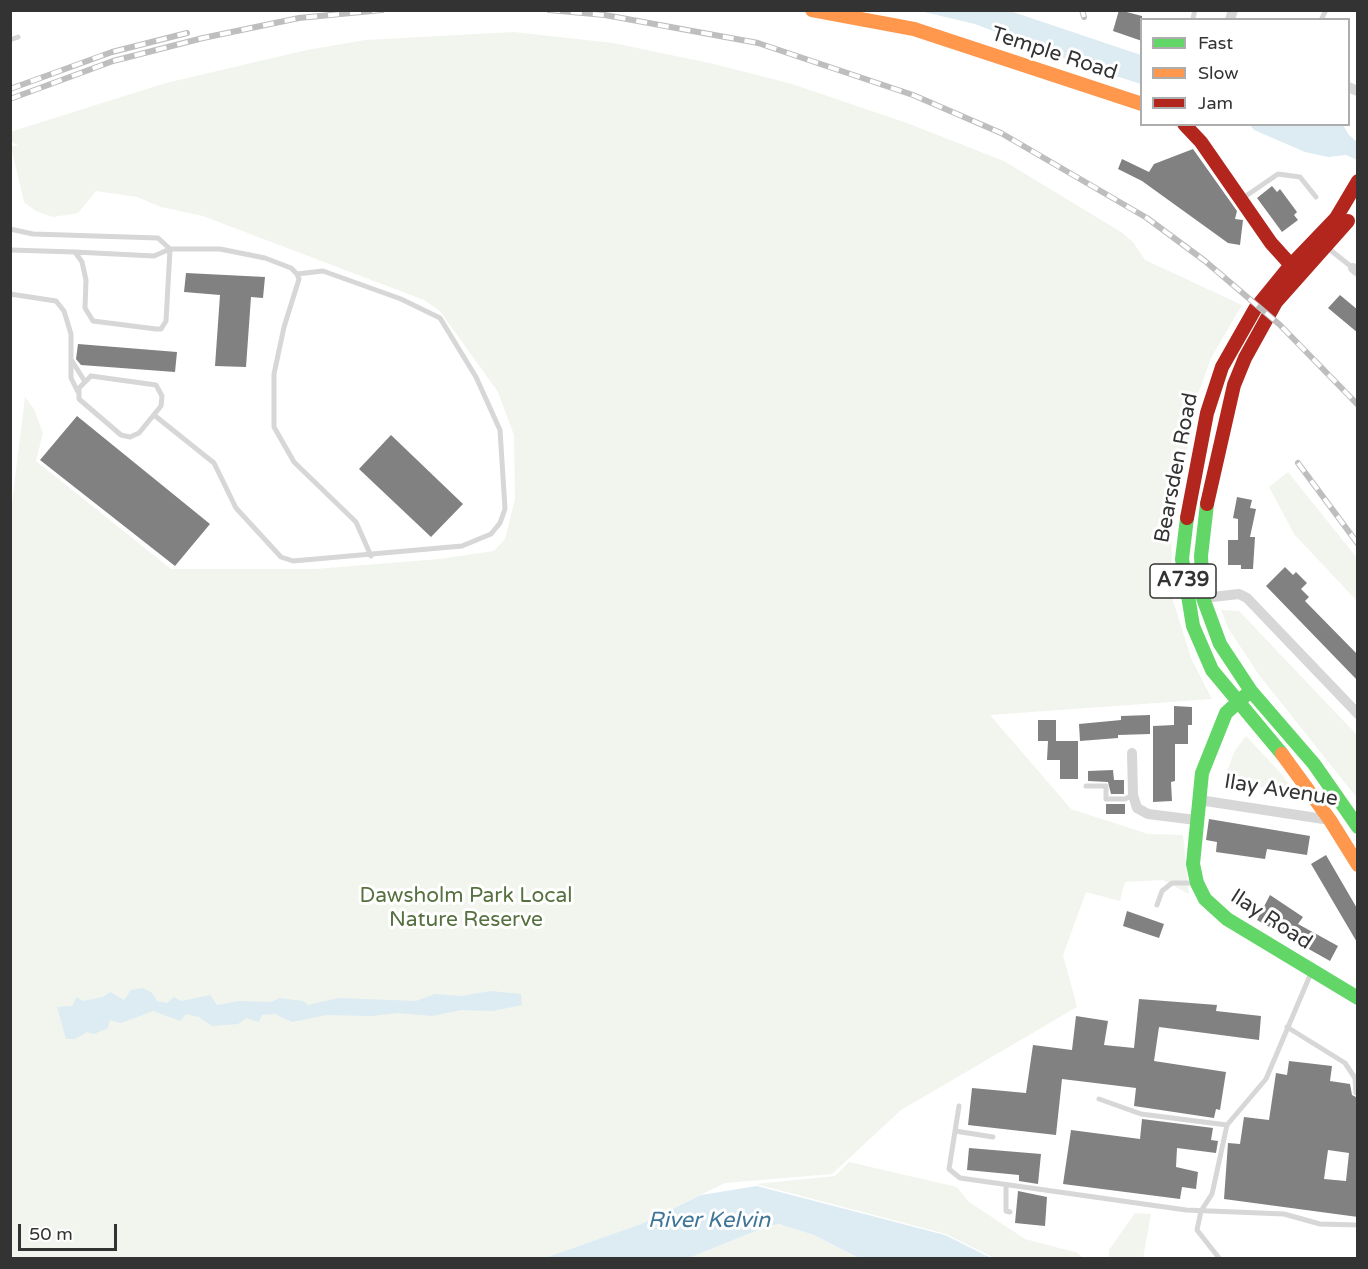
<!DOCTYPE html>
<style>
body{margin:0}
#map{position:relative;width:1368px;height:1269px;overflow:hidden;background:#fff;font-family:"Varela Round",sans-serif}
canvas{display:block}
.frame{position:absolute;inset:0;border:12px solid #333;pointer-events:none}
.legend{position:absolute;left:1140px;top:18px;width:210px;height:108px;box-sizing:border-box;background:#fff;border:2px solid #adadad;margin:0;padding:8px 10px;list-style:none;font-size:18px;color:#333}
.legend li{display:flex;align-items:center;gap:12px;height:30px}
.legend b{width:30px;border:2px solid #adadad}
.scale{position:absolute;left:18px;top:1224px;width:99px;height:27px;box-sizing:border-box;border:3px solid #333;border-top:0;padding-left:8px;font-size:18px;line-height:21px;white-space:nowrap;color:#333;-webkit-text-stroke:4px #fff;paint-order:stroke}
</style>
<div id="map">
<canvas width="1368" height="1269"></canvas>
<div class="frame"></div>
<ul class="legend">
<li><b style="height:8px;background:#63d668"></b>Fast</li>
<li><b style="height:8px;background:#ff974d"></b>Slow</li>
<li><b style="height:8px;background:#b3261e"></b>Jam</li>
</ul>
<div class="scale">50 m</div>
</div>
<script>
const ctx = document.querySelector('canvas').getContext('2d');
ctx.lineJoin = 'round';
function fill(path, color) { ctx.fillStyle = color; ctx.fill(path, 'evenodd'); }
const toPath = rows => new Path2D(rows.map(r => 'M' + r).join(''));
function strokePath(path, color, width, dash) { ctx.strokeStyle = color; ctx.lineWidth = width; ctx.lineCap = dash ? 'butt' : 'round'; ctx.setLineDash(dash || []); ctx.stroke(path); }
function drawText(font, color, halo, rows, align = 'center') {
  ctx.font = font + ' "Varela Round",sans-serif'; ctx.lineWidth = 6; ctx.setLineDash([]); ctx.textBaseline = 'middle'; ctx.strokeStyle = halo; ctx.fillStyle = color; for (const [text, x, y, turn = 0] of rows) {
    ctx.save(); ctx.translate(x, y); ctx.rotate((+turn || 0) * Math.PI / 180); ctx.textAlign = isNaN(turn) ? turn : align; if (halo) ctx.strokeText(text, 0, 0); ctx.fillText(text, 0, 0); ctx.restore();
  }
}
fill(toPath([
 [514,32,613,43,714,64,792,84,907,123,1004,161,1121,232,1133,242,1145,260,1242,305,1211,358,1198,394,1171,533,1173,600,1191,658,1212,699,990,715,1071,809,1148,834,1183,835,1189,894,1163,880,1125,882,1120,901,1086,892,1063,955,1077,1007,901,1110,832,1174,725,1183,641,1224,545,1258,11,1258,10,520,25,397,34,409,43,433,36,461,171,569,315,569,439,559,494,551,505,539,515,499,514,435,498,392,440,311,424,300,203,216,161,207,137,197,96,191,78,213,53,217,36,211,24,202,11,147,18,145,11,142,10,132,166,83,307,50,365,40],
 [1288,472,1357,558,1357,601,1294,534,1269,487],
 [1221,610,1239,611,1357,735,1357,798,1259,675,1228,628],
 [1246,736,1277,769,1294,790,1280,791,1224,780,1234,752],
 [849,1162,957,1187,969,1202,1025,1239,1078,1253,1083,1258,994,1258,946,1234,756,1184,835,1176],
 [1135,1213,1151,1214,1143,1258,1109,1258,1109,1250],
 [779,1224,814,1235,859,1258,689,1258,768,1226]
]), '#f1f5ed');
fill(toPath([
 [920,11,1010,11,1141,55,1141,84,1087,67,975,24],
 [1250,125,1343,125,1349,135,1357,142,1357,160,1346,155,1328,157,1305,152,1254,130],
 [143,988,152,993,157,1001,167,1003,174,997,181,1001,210,995,217,1005,239,1001,271,1002,280,998,303,1001,308,1005,338,998,416,1001,435,994,461,996,491,991,521,994,522,1005,493,1011,461,1010,432,1016,398,1013,371,1016,327,1015,292,1022,275,1014,262,1015,259,1022,246,1018,238,1024,212,1026,199,1017,186,1014,180,1021,153,1011,121,1023,110,1020,108,1028,94,1034,87,1032,75,1039,66,1039,57,1007,72,1006,77,997,83,1001,103,997,110,992,124,1000,131,990],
 [757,1186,945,1235,991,1258,859,1258,814,1235,779,1224,768,1226,689,1258,545,1258,641,1224,701,1195]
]), '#ddebf3');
fill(toPath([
 [1119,10,1142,16,1142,41,1113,31],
 [1193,149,1237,211,1235,219,1243,220,1240,245,1228,243,1142,181,1118,169,1122,159,1149,172,1154,164],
 [1272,186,1277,192,1280,189,1297,212,1294,215,1298,220,1282,232,1257,198],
 [186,273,265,277,263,298,251,297,246,367,215,366,220,295,184,292],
 [1340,295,1358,310,1358,333,1328,308],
 [78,344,177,352,175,372,81,365,76,359],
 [77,416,210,524,175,566,40,460],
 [391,435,463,504,431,537,359,469],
 [1237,497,1252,500,1250,508,1256,509,1250,537,1255,537,1253,569,1241,569,1241,565,1228,565,1228,540,1238,540,1238,519,1233,518],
 [1285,567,1293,575,1296,572,1307,583,1301,589,1309,597,1305,601,1358,655,1358,681,1266,586],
 [1174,706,1192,707,1192,725,1188,725,1188,744,1175,744,1175,781,1171,782,1172,801,1153,802,1153,726,1174,725],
 [1150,715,1150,734,1118,735,1118,738,1080,741,1079,724,1121,720,1121,716],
 [1038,720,1056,720,1056,741,1078,741,1078,779,1060,779,1060,760,1047,760,1048,741,1038,741],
 [1113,770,1114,780,1124,780,1124,794,1111,794,1108,782,1088,781,1088,771],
 [1106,804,1125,804,1125,814,1106,814],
 [1209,819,1310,836,1307,855,1267,849,1265,859,1216,852,1217,842,1206,840],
 [1326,855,1358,910,1358,944,1311,864],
 [1270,895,1303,917,1298,924,1338,946,1330,961,1257,920],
 [1127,911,1164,924,1159,938,1123,926],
 [1139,999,1217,1005,1216,1011,1261,1016,1259,1040,1159,1027,1154,1061,1226,1072,1220,1110,1216,1109,1214,1118,1134,1106,1136,1088,1062,1079,1056,1135,968,1125,972,1088,1026,1093,1033,1045,1072,1050,1076,1016,1108,1021,1104,1045,1134,1048],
 [1289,1061,1332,1066,1330,1081,1350,1084,1352,1095,1358,1098,1358,1217,1224,1199,1228,1143,1240,1144,1244,1117,1269,1120,1276,1073,1287,1075],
 [1328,1150,1349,1153,1346,1181,1324,1179],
 [1142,1119,1213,1128,1211,1140,1218,1141,1216,1153,1177,1148,1176,1167,1198,1172,1196,1189,1182,1187,1180,1199,1063,1184,1071,1130,1140,1139],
 [969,1148,1041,1154,1038,1184,1019,1181,1019,1175,967,1170],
 [1018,1191,1047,1197,1045,1226,1015,1223]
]), '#818181');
strokePath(toPath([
 [1193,18,1195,10],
 [1321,20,1326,10],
 [10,40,18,37],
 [1243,198,1278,174,1300,177,1316,197],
 [10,229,33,234,158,238,170,249],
 [1329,249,1353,268],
 [10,250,75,252,82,262,86,280,85,308,93,321,156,329,161,329,166,321,170,249],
 [75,252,154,256,170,249,220,249,265,258,291,268,297,274,299,279,284,327,274,374,274,427,294,462,356,522,371,556],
 [10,294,56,301,64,311,71,334,71,378,78,392],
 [72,361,84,380],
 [91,376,156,385,162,396,161,406,139,433,130,437,121,435,79,399,79,388,91,376],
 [154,415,214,463,236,508,281,557,293,561,462,546,491,534,500,523,505,509,500,430,476,377,440,318,401,299,323,271,297,274],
 [1086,786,1106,786,1106,799,1125,799,1133,795],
 [1157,905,1162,891,1172,883,1195,883],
 [1287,1027,1345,1063,1355,1078,1356,1093],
 [1099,1099,1141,1114,1227,1125],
 [959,1106,949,1169,960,1178,1186,1210,1284,1214,1320,1224,1358,1225],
 [955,1131,993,1137],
 [1006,1186,1006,1211,1010,1212],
 [1219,1258,1197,1230,1201,1211,1212,1194,1227,1125,1266,1079,1311,973]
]), '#d7d7d7', 5);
strokePath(toPath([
 [1230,20,1233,10],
 [1348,87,1358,91],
 [1353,268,1358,272],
 [1203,598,1239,594,1247,598,1358,714],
 [1132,753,1133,795,1137,808,1148,814,1196,820],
 [1199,800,1330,820]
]), '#d7d7d7', 10);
strokePath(toPath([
 [1207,504,1201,556,1203,598,1220,644,1251,691,1314,764,1358,827],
 [1187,518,1182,559,1193,626,1212,670,1282,754],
 [1246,695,1226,713,1202,773,1193,864,1197,883,1205,899,1227,919,1358,998]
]), '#63d668', 14);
strokePath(toPath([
 [812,10,914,29,1142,104],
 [1282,754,1330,820,1358,865]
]), '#ff974d', 14);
strokePath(toPath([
 [1184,124,1201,142,1271,243,1299,274],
 [1207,504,1234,385,1245,358,1276,302,1348,221],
 [1187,518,1207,413,1222,367,1255,309,1290,266,1336,218,1358,181]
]), '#b3261e', 14);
const rail = toPath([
 [549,10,605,15,758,43,913,95,1001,133,1147,218,1205,261,1280,325,1358,405],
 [1082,10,1084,17],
 [10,89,112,52,187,33],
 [10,99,113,61,203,38,299,18,382,10],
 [1298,463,1358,544]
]);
strokePath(rail, '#bebebe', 6);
strokePath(rail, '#fff', 4, [11]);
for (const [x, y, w] of [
 [1183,581,66]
]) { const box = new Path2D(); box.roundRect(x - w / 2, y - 17, w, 34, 4.5); ctx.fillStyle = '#fff'; ctx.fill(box); strokePath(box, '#333', 1.5); }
drawText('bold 20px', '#333', null, [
 ["A739",1183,581]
]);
drawText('21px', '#333', '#fff', [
 ["Temple Road",1054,54,18],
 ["Bearsden Road",1177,468,-79],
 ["Ilay Avenue",1281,791,9],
 ["Ilay Road",1271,920,33]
]);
drawText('21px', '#56703f', '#fff', [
 ["Dawsholm Park Local",466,896],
 ["Nature Reserve",466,920]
]);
drawText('italic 22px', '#3f7597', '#fff', [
 ["River Kelvin",709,1221]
]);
</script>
